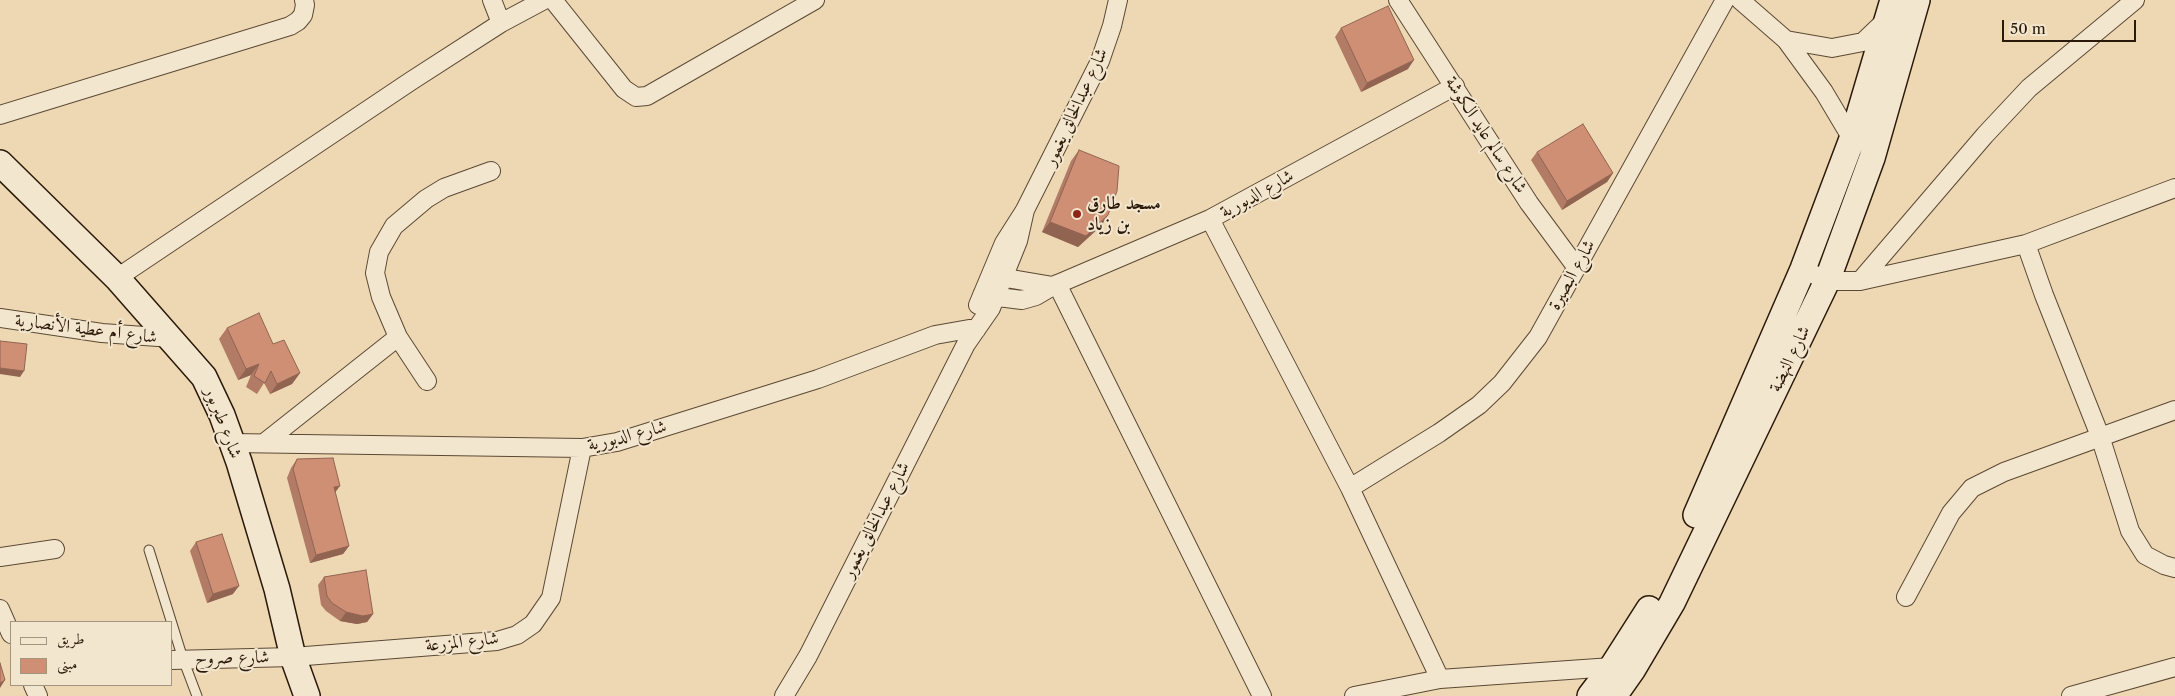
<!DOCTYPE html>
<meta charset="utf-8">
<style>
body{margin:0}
#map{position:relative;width:2175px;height:696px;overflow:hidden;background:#edd8b3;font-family:"Libre Caslon Text",Amiri,serif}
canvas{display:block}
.legend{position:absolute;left:10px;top:621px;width:162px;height:65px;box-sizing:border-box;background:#f3e6ce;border:1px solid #a3947f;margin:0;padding:6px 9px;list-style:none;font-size:15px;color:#2b1909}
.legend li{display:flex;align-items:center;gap:10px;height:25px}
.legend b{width:25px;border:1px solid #a3947f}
.scale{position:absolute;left:2002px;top:20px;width:134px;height:22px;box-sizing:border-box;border:2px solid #2b1909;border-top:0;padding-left:6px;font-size:15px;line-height:18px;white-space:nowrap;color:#2b1909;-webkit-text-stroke:4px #f3e6ce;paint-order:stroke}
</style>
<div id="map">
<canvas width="2175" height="696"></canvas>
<ul class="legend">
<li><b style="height:6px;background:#f3e6ce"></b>طريق</li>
<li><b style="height:14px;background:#cf8f75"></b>مبنى</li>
</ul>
<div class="scale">50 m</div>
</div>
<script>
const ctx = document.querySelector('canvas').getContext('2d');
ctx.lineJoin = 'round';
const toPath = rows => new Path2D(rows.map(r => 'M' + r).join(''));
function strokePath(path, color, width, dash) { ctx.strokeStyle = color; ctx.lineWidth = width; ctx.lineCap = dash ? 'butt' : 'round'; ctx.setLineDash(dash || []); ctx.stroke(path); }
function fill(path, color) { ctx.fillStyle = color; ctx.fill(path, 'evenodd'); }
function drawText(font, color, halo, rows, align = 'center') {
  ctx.font = font + ' "Libre Caslon Text",Amiri,serif'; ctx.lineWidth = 4; ctx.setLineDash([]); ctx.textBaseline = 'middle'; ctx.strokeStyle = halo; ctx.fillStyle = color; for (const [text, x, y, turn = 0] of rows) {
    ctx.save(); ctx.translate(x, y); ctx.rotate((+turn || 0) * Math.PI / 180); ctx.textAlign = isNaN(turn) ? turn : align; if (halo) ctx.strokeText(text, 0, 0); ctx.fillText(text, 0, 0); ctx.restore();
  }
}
const lane = toPath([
 [149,550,183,659,197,696]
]);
const street = toPath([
 [492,0,501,23],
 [553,0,624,89,636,97,647,96,815,0],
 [1398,0,1529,203,1577,268],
 [1740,0,1786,40,1824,92,1852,139],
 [1786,40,1832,48,1863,42,1885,21],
 [0,115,290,26,298,21,303,15,305,5,304,0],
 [1210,219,1350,488,1440,679],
 [2026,244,2175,188],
 [1803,269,1827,281,1860,281,2026,244,2044,295,2100,436,2130,531,2145,555,2164,565,2175,568],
 [994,276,1053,286],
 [117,278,411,81,501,23,544,0],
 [1860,281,1985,135,2029,88,2135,0],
 [1057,284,1262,696],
 [982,295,1022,300,1036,296,1053,286,1210,219,1455,86],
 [978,305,1004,243,1025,210,1100,61,1112,26,1118,0],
 [0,318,102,333,172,338],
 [427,381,398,337,381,297,375,273,379,252,394,226,426,199,444,188,491,171],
 [232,443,582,448,617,442,818,379,935,335,969,329,976,330],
 [264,443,398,337],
 [1350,488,1439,433,1479,405,1502,383,1538,337,1725,0],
 [0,557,55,549],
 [1906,597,1951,513,1972,488,2004,472,2175,410],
 [0,609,11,634],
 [171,660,293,657,497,641,517,635,533,624,551,598,582,448],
 [33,685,38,696],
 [784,696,808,656,966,344,991,308,1018,241,1025,210],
 [1354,696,1440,679,1612,667],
 [2071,696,2175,667]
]);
const secondary = toPath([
 [0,163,117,278,204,377,222,415,239,462,277,589,293,657,307,696],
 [1696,515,1803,269,1852,139,1893,0],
 [1590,696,1612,667,1649,609],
 [1614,696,1633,669,1672,603,1827,281,1872,158,1917,0]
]);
strokePath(lane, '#5c4934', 11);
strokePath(street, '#5c4934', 20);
strokePath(secondary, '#2b1909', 28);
strokePath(lane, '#f3e6ce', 9);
strokePath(street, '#f3e6ce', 18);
strokePath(secondary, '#f3e6ce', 25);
fill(toPath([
 [1341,28,1408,69,1361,92,1335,37],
 [1079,150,1108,215,1101,226,1078,247,1042,232,1071,161],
 [1537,152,1613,173,1607,182,1562,210,1531,160],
 [227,328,273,344,300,373,292,384,270,394,264,383,257,394,246,387,251,375,238,380,219,339],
 [297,459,349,546,343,554,310,563,287,478,291,468],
 [196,542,233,594,207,603,190,551],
 [324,577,373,614,367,622,357,624,340,621,326,611,321,605,318,585]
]), '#b27b65');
fill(toPath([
 [1414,60,1408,69,1361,92,1367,83],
 [1613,173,1607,182,1562,210,1567,201],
 [1108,215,1101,226,1078,247,1042,232,1050,222],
 [259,364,251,375,238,380,246,369],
 [0,368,24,371,20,377,0,374],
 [300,373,292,384,270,394,277,384],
 [340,486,334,494,334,487],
 [349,546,343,554,310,563,316,555],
 [239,586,233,594,207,603,213,594],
 [346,612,373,614,367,622,357,624,340,621],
 [5,680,0,688,0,683]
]), '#916452');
const building = toPath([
 [1388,6,1414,60,1367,83,1341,28,1388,6],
 [1583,124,1613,173,1567,201,1537,152,1583,124],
 [1079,150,1119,166,1117,191,1108,215,1086,236,1050,222,1079,150],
 [259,313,273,344,284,340,300,373,277,384,271,371,265,383,254,376,259,364,246,369,227,328,259,313],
 [0,341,27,344,24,371,0,368,0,341],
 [333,458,340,486,334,487,349,546,316,555,293,469,297,459,333,458],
 [222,534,239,586,213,594,196,542,222,534],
 [366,570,373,614,363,616,346,612,332,603,327,596,324,577,366,570],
 [0,663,5,680,0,683,0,663]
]);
fill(building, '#cf8f75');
strokePath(building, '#916452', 1);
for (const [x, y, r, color] of [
 [1077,214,5,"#8f2418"]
]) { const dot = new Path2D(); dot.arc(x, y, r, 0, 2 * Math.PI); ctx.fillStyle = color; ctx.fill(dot); strokePath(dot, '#f3e6ce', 2); }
drawText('18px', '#2b1909', '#f3e6ce', [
 ["شارع عبدالخالق يغمور",1076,107,-65],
 ["شارع سالم عايد الكوشة",1486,135,57],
 ["شارع الدبورية",1257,194,-29],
 ["شارع البصيرة",1572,275,-61],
 ["شارع أم عطية الأنصارية",86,329,7],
 ["شارع النهضة",1790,359,-64],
 ["شارع طبربور",223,423,69],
 ["شارع الدبورية",627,436,-14],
 ["شارع عبدالخالق يغمور",876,520,-63],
 ["شارع المزرعة",462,642,-6],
 ["شارع صروح",232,658,-1]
]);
drawText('bold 18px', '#2b1909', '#f3e6ce', [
 ["مسجد طارق",1087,204],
 ["بن زياد",1087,225]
], 'left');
</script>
